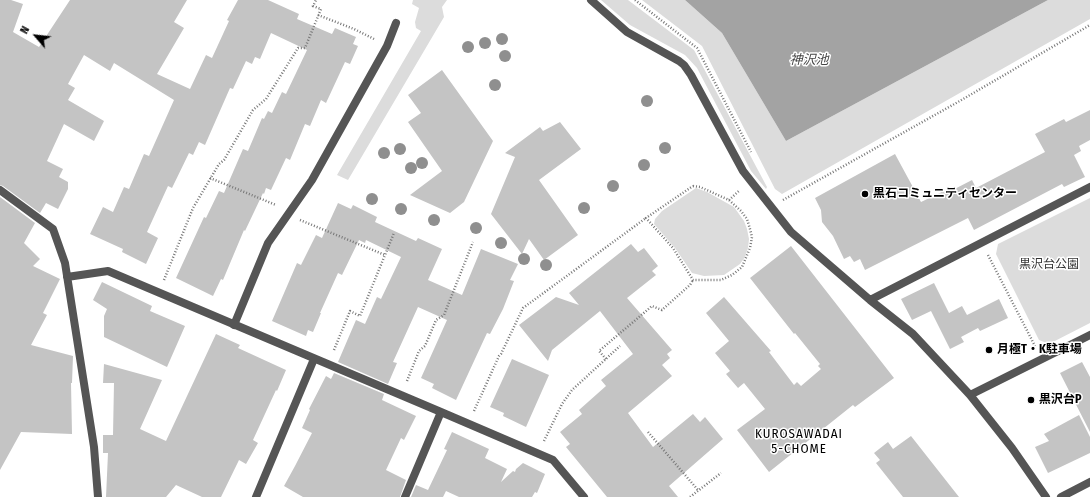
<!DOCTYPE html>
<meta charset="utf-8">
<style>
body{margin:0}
#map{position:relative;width:1090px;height:497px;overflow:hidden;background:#fff;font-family:"Fira Sans Condensed",sans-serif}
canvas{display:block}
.north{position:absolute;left:16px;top:16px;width:40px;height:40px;-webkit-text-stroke:3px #fff;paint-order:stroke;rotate:298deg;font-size:11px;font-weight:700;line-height:16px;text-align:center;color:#000}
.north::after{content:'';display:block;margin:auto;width:14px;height:18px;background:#000;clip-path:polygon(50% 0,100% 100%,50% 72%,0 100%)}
</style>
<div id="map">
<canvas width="1090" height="497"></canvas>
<div class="north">N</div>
</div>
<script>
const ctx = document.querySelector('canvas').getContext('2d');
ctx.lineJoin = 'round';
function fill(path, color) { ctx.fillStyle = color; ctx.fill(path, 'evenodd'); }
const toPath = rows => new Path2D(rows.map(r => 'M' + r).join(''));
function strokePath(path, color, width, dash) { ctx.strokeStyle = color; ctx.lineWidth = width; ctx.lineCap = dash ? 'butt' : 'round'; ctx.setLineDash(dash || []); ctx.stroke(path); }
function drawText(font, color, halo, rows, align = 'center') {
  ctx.font = font + ' "Fira Sans Condensed","Noto Sans JP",sans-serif'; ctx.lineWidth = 3; ctx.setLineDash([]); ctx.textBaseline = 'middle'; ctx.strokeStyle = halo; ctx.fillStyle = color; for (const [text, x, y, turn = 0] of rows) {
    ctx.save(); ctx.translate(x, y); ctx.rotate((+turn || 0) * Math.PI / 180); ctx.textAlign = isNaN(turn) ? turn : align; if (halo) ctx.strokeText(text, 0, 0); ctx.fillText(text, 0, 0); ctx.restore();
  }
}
fill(toPath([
 [413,0,447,0,442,7,444,17,348,180,337,175,421,31,416,28,415,22,419,8,412,4],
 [601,0,628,0,694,50,767,187,766,189,751,171,697,68,685,55,630,25],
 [642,0,685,0,722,33,786,141,1048,0,1090,0,1090,19,782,194,775,189,702,46],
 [696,188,707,192,734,207,744,221,747,229,749,239,748,248,745,257,740,264,724,275,704,276,692,273,675,248,654,224,655,219,662,211],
 [1090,198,1090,323,1049,344,1039,340,996,254,998,244]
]), '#dcdcdc');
fill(toPath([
 [685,0,1048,0,786,141,722,33]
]), '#a3a3a3');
fill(toPath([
 [0,0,11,0,23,4,13,32,39,47,70,0,187,0,174,22,184,28,157,74,190,89,206,55,212,58,229,21,227,20,238,0,268,0,299,14,297,19,332,34,335,28,356,37,353,44,358,46,350,64,345,62,326,103,321,100,310,126,305,124,290,160,286,158,271,190,266,188,264,194,263,193,245,231,244,230,223,280,221,279,213,296,176,278,204,217,206,218,219,191,224,193,243,149,248,151,262,118,264,119,268,111,272,113,282,92,286,94,307,50,271,33,260,59,255,57,252,64,246,61,233,89,230,88,205,145,199,142,193,155,189,153,172,188,168,186,147,232,158,238,146,264,122,252,123,249,90,234,103,207,113,212,124,187,129,189,144,154,149,156,174,100,114,63,110,71,84,55,68,84,75,88,68,100,104,121,94,141,64,124,47,161,63,169,59,177,68,182,68,189,58,209,46,203,40,213,3,186,0,185],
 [442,70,493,141,464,202,450,213,410,195,442,171,408,122,421,113,408,95],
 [1090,110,1090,140,1079,146,1081,151,1074,155,1085,177,1064,187,1062,184,974,230,968,218,865,270,860,259,854,262,850,256,844,259,833,236,822,222,821,210,815,198,895,154,921,202,944,191,945,194,972,180,976,188,1045,152,1035,134,1064,119,1066,122],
 [560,122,581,149,539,180,578,235,544,260,529,239,522,254,491,214,515,157,505,153,540,127,543,131],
 [0,197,35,223,24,243,40,259,33,266,60,279,43,313,47,315,31,345,73,356,72,383,71,383,72,434,21,432,0,470],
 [338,203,351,209,353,205,377,217,375,222,416,241,418,238,442,249,428,280,462,295,481,249,518,264,510,280,514,281,503,309,490,334,487,333,456,400,432,388,434,384,421,378,447,320,418,307,393,362,397,363,388,384,338,362,356,320,365,324,377,297,381,299,401,257,366,240,365,243,359,240,342,275,338,273,320,313,321,313,313,332,308,330,306,336,272,321,297,263,301,265,316,235,322,238],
 [631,244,638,252,644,248,658,266,652,271,656,275,627,298,672,350,667,354,670,358,662,365,672,376,628,413,653,447,693,414,700,422,705,417,723,439,669,486,678,497,607,497,566,447,570,444,560,432,582,414,579,410,606,386,601,380,633,354,600,311,552,350,548,361,519,325,556,297,579,305,569,293],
 [791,246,894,378,855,407,853,405,769,472,737,430,765,409,744,383,738,388,726,374,730,371,715,353,729,341,706,313,724,297,771,351,769,352,794,385,797,382,801,386,821,369,818,366,820,364,795,333,794,334,750,278],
 [102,282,152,306,150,311,185,326,167,367,104,337,104,316,107,309,93,300],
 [934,283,949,313,962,306,967,315,999,299,1008,318,980,331,978,328,961,337,964,342,950,349,931,311,912,320,901,299],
 [216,334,240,345,238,348,286,370,277,391,276,390,253,440,258,443,246,464,239,460,221,497,202,497,176,485,166,497,106,497,108,453,103,453,103,435,113,435,114,383,103,383,104,364,162,380,140,429,166,441],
 [512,359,549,375,526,427,503,416,504,413,490,407],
 [1082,362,1090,377,1090,432,1060,373],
 [334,373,384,394,382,400,416,416,404,440,401,438,386,470,406,480,400,497,303,497,284,486,295,466,312,433,302,428,310,410,309,409,326,376,331,379],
 [1079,415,1090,437,1090,453,1048,473,1035,447,1049,441,1044,434],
 [452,432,489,449,485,458,507,469,501,482,513,471,515,472,516,469,523,463,545,474,537,493,535,492,532,497,459,497,446,491,443,497,411,497,416,485,428,490,447,450,444,449],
 [911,436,959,497,903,497,876,463,880,460,874,453,888,442,893,449]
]), '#c4c4c4');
strokePath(toPath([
 [635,0,697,48,751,152],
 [318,15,354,29,374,39],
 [210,178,276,205],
 [693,186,700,187,729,200,741,211,747,219,750,229,752,237,750,248,742,267,732,275,721,280,693,280,673,248,646,218,693,186],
 [729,200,740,190],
 [783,200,958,102,1090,25],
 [300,220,385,255],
 [988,255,1035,346],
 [164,280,193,208,219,164,224,160,253,110,266,99,298,48,305,48,321,9,313,6,316,0],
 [334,350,350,311,360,316,394,233],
 [606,359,599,351,652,306,662,310,690,285,693,280],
 [407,381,419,351,425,346,436,320,444,315,473,242],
 [474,411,499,356,501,354,523,308,646,218],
 [648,432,698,490],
 [544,441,562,404,572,390,620,346],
 [690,497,721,473]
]), '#777', 2.5, [1, 2]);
strokePath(toPath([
 [234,325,268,243,312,180,387,46,396,23]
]), '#555', 8);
strokePath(toPath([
 [591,0,627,32,679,61,684,65,691,75,743,171,791,232,870,300,913,334,970,395,1012,448,1046,497],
 [0,190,53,229,65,263,94,447,98,497],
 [67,277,108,271,441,412,553,460,584,497],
 [870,300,1090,187],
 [970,395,1090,335],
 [256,497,314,359],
 [405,497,441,412],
 [1061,497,1090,482]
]), '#555', 8);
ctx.fillStyle = '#8f8f8f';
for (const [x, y] of [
 [502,39],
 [485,43],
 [468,47],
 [505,56],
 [495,85],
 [647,101],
 [665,148],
 [400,149],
 [384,153],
 [422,163],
 [644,165],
 [411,168],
 [613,186],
 [372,199],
 [584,208],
 [401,209],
 [434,220],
 [476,228],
 [501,243],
 [524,259],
 [546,265]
]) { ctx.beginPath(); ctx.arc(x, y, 6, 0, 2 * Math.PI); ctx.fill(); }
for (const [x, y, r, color] of [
 [865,194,4,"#000"],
 [989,350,4,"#000"],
 [1031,400,4,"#000"]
]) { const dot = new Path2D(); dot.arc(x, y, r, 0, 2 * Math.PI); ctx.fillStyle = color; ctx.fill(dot); strokePath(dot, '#fff', 1.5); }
drawText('bold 12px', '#000', '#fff', [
 ["黒石コミュニティセンター",873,194],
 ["月極T・K駐車場",997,350],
 ["黒沢台P",1039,400]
], 'left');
drawText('12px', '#333', '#fff', [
 ["黒沢台公園",1049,265]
]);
drawText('italic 13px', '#444', '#fff', [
 ["神沢池",809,60]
]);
ctx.letterSpacing = '1px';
drawText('13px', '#000', '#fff', [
 ["KUROSAWADAI",799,434],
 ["5-CHOME",799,449]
]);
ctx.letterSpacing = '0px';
</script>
